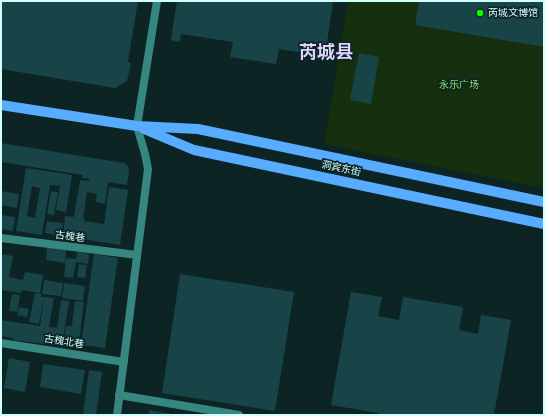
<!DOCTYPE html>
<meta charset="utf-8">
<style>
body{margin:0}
#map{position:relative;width:545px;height:416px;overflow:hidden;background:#0d2425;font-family:"DM Sans",sans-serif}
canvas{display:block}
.frame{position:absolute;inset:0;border:2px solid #d1fffe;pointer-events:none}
</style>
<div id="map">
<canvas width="545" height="416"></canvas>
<div class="frame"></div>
</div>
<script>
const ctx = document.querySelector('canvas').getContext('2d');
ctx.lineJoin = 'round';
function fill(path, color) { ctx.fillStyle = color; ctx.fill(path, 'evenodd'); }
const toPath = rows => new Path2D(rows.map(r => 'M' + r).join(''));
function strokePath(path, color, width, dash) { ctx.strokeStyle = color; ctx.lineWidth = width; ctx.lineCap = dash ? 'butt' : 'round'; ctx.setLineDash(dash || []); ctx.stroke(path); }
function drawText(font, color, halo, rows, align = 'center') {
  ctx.font = font + ' "DM Sans","Noto Sans SC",sans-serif'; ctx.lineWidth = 3.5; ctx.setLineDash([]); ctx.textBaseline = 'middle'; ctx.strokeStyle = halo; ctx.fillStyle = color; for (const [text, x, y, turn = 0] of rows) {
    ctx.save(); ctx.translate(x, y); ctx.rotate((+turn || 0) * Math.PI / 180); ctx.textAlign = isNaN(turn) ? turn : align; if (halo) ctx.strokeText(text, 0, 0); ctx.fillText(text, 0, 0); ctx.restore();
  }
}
fill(toPath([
 [348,1,544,1,544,188,324,144]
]), '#152f0f');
fill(toPath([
 [1,1,138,1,128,62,131,63,127,81,115,88,1,69],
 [177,1,333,2,325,56,279,49,276,64,230,57,233,42,181,34,180,42,171,40],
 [419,1,544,1,544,47,415,25],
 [359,53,379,57,371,104,350,100],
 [1,143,124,163,128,166,129,170,127,185,108,182,105,204,96,202,97,194,87,192,83,218,85,218,84,221,104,224,109,187,128,190,120,245,63,236,65,216,74,217,80,180,89,181,89,179,82,178,83,175,1,162],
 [26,168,72,175,66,212,56,210,60,186,50,185,42,235,16,231],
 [32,186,40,188,35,218,27,216],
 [1,191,19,194,17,208,1,205],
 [51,191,58,192,54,215,47,214],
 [1,215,15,217,13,231,1,229],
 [47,221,63,223,61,236,45,233],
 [47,247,66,250,65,263,46,260],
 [77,252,89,254,88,264,76,262,73,278,64,277,66,258,76,259],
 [1,254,13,256,9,277,23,280,25,272,43,275,40,293,22,290,21,293,1,290],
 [94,254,118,258,105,348,81,345],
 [79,264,87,265,85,278,77,277],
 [180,274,294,292,275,411,162,393],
 [44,280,63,283,61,296,42,294],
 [64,283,85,286,83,301,62,298],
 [351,292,382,297,378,316,399,320,403,297,463,307,459,330,478,334,481,315,511,320,494,415,378,415,378,413,331,405],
 [35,293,41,294,41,297,44,297,39,324,29,322],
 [12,294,20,295,17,312,9,311],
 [44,297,54,298,49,327,57,328,61,300,69,301,62,346,13,340,13,338,1,336,1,320,40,326],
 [75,301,84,302,79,343,64,340,66,326,72,326],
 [19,307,29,309,27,317,17,315],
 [9,358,30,362,25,392,4,388],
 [43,364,85,370,81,394,40,387],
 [89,370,102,372,96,415,83,415],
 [149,410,172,414,172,415,149,415]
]), '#184447');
strokePath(toPath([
 [1,238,137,255],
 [1,343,124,362],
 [119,395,239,415]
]), '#35877f', 8);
strokePath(toPath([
 [117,415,148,169,145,154,137,126,157,1]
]), '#35877f', 8);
strokePath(toPath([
 [1,105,137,126,198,129,544,202],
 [144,129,194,150,544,224]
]), '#58acff', 10);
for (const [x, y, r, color] of [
 [480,13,4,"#08fc00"]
]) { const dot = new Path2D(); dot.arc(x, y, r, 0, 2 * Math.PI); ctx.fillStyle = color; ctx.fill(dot); strokePath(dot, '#0d2425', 1.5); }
drawText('10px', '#d1fffe', '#0d2425', [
 ["芮城文博馆",488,13]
], 'left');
drawText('10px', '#8de754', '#0d2425', [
 ["永乐广场",459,85]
]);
drawText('10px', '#d1fffe', '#0d2425', [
 ["洞宾东街",341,169,12],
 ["古槐巷",70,237,7],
 ["古槐北巷",64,342,9]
]);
drawText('bold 18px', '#ddd3ff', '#0d2425', [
 ["芮城县",326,53]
]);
</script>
